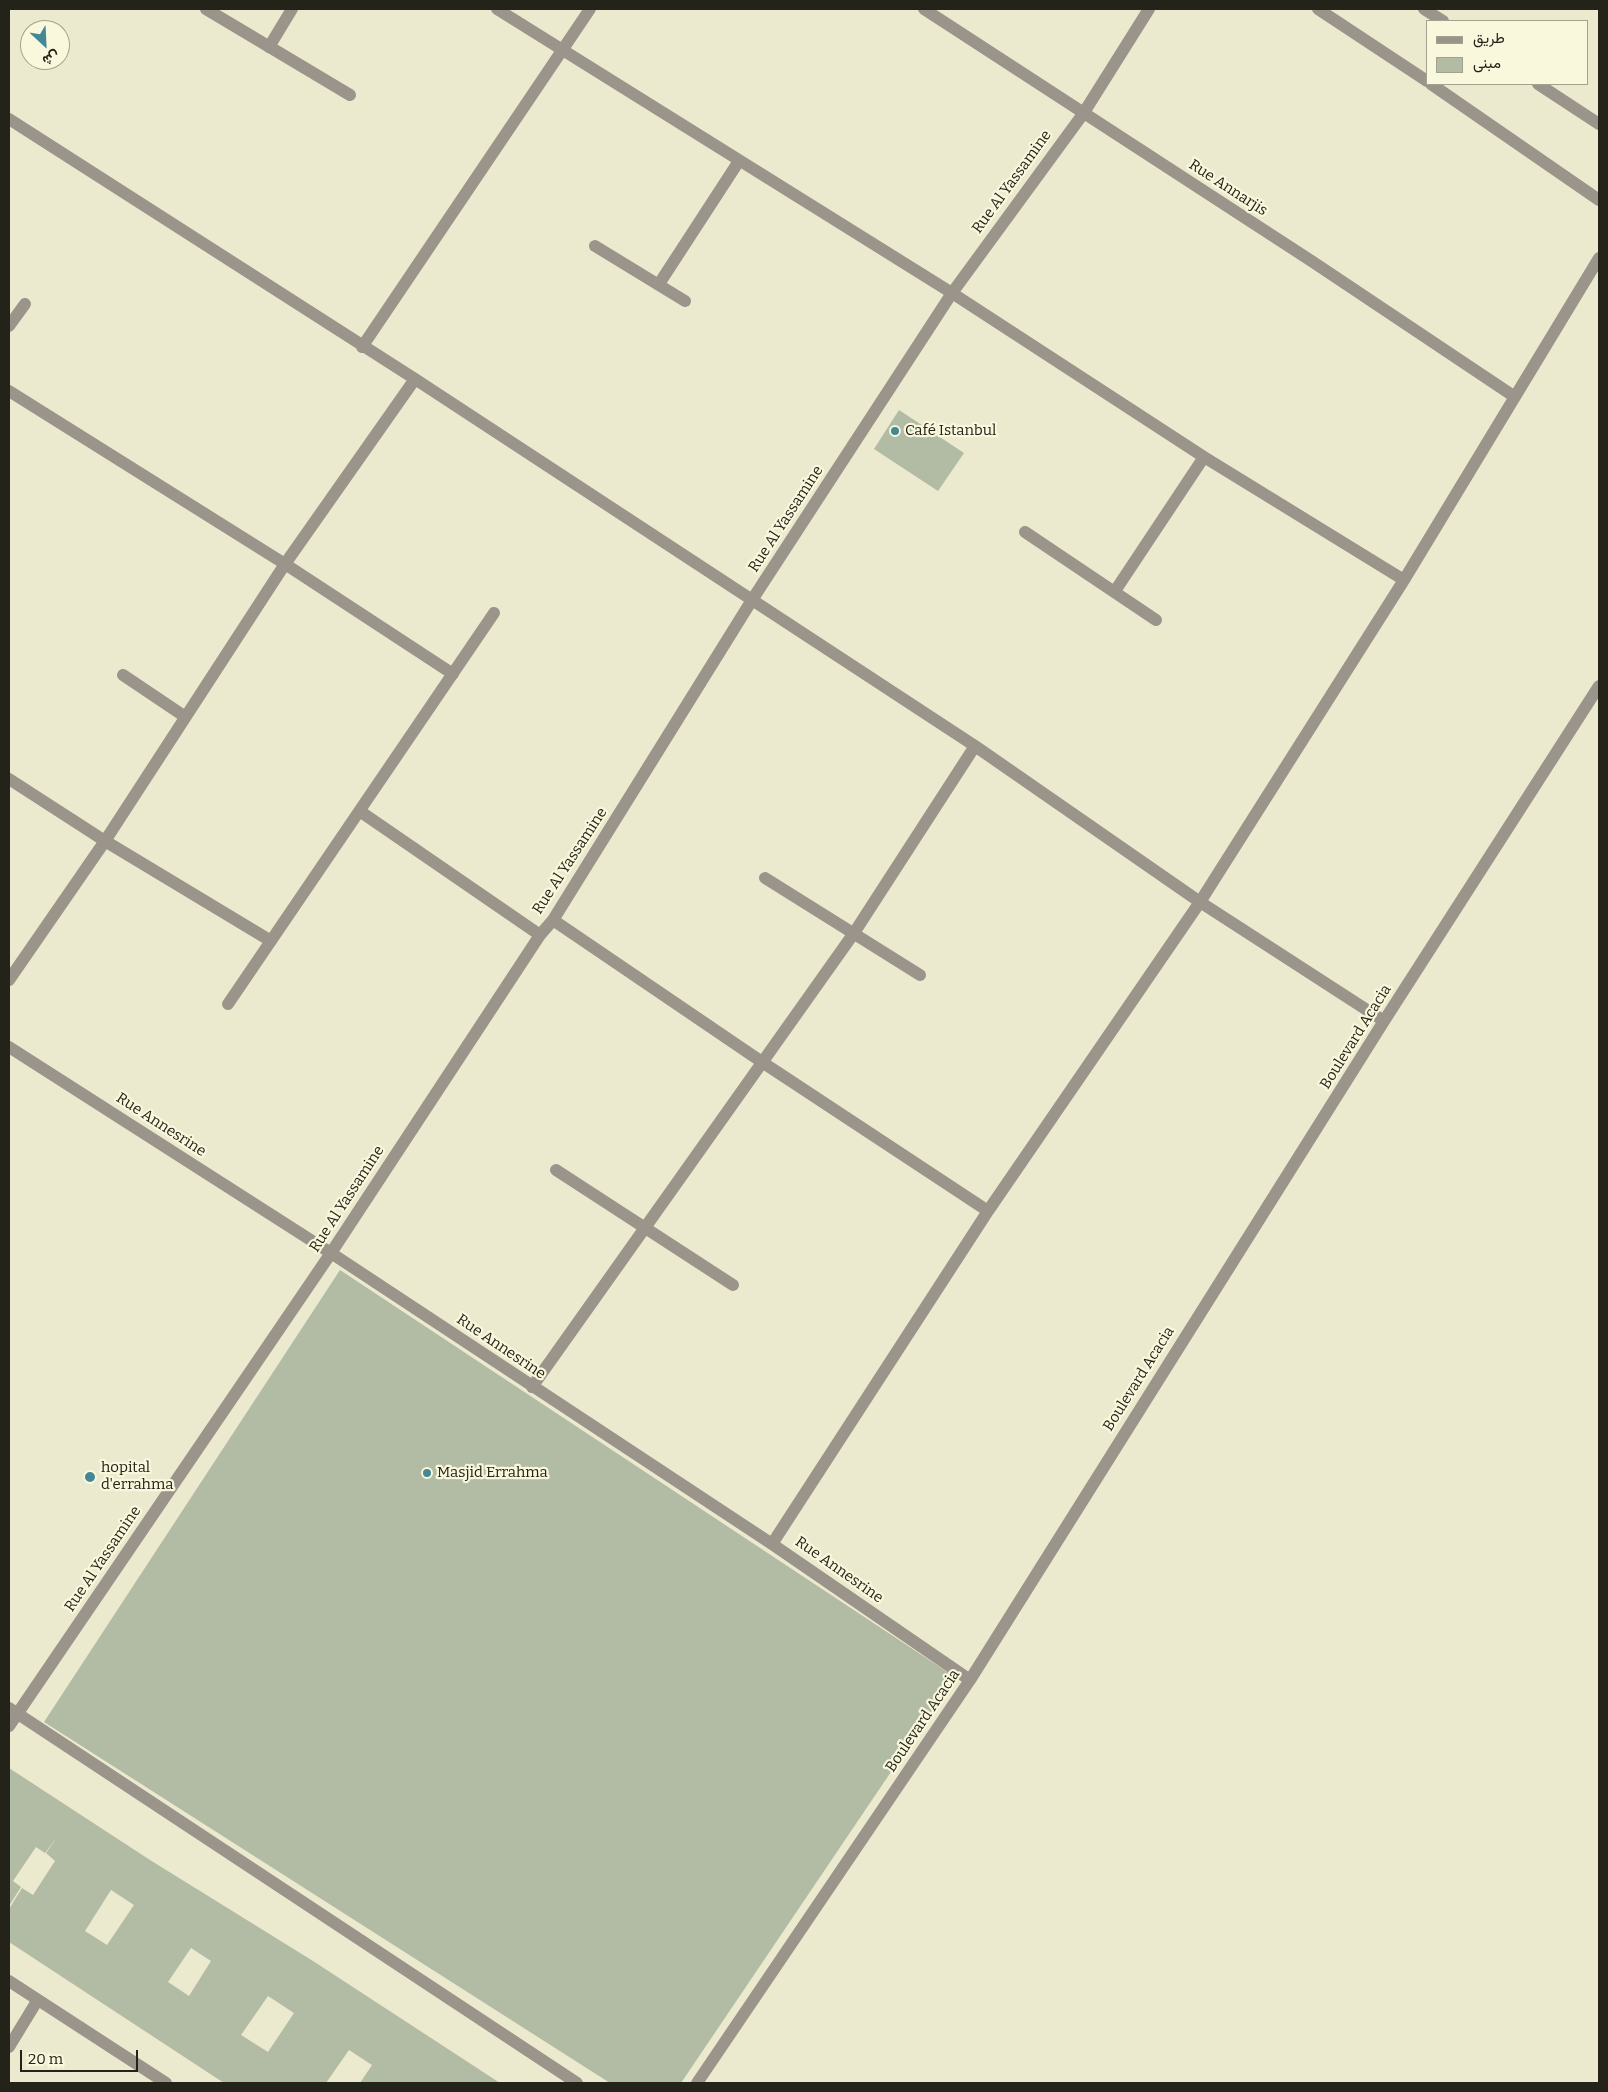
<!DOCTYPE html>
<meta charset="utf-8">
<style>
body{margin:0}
#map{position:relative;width:1608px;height:2092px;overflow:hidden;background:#ebe9ce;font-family:Bitter,Vazirmatn,serif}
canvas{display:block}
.frame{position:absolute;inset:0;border:10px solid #232319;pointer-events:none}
.legend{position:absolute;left:1426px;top:20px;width:162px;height:65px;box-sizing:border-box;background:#f9f7dc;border:1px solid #a3a28e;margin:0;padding:6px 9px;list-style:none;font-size:15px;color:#232319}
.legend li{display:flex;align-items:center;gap:10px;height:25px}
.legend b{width:25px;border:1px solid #a3a28e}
.north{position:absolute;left:20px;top:20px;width:50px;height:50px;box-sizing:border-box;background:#f9f7dc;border:1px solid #a3a28e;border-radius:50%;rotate:155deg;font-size:14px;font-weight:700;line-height:20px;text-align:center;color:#232319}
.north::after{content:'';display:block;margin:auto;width:18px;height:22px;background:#438894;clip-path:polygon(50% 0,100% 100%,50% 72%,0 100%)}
.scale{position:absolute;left:20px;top:2050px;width:118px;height:22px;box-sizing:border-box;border:2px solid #232319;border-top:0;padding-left:6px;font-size:15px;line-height:18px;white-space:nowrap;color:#232319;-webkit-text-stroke:4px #f9f7dc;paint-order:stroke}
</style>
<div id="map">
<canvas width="1608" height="2092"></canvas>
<div class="frame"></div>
<ul class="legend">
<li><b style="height:6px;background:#9a948a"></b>طريق</li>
<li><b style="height:14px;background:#b2bba3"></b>مبنى</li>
</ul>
<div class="north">ش</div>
<div class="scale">20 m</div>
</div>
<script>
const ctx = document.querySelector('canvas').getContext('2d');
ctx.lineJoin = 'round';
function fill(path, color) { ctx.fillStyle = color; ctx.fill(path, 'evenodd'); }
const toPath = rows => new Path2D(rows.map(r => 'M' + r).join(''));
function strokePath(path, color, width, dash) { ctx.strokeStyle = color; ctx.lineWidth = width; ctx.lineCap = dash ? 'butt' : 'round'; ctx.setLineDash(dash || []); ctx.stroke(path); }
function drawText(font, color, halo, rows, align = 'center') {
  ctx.font = font + ' Bitter,serif'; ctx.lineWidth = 4.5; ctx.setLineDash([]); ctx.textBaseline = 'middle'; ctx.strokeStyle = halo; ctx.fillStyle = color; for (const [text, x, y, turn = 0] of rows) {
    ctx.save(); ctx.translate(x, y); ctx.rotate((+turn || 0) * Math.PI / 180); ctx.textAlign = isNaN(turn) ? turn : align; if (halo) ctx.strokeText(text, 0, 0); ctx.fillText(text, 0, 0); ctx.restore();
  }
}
fill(toPath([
 [899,410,964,453,938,491,874,449],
 [340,1270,955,1677,681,2083,610,2083,44,1722],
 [9,1768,150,1860,313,1961,500,2083,360,2083,372,2065,349,2050,326,2083,224,2083,9,1942,9,1909,22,1888,33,1895,55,1861,46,1853,58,1836,45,1853,36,1847,13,1881,21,1887,9,1906],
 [111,1890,134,1905,107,1945,85,1931],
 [191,1948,211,1961,189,1996,168,1982],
 [268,1996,294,2013,268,2052,241,2035]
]), '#b2bba3');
strokePath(toPath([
 [9,2047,37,2001]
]), '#9a948a', 12);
strokePath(toPath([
 [206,9,350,95],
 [497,9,952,293,1204,457,1404,580],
 [924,9,1313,262,1515,397],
 [1318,9,1427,81],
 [1424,9,1443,21],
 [269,47,292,9],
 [1431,84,1599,200],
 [1538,84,1599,124],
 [9,119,415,379,975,746,1200,902,1384,1021],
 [595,246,685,301],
 [659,284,739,161],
 [9,326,25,304],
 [362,347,590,9],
 [9,391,285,564,453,674],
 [1025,532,1156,620],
 [1115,591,1204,457],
 [123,675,184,716],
 [9,779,105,841,271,941],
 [361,812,540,935],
 [765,878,920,975],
 [553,920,762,1062,988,1211],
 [9,980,105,841,285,564,415,379],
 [228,1004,494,613],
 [9,1047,331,1253,772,1544,970,1680],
 [556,1170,733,1285],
 [532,1387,854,933,975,746],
 [772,1544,988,1211,1200,902,1404,580,1599,258],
 [9,1708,577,2083],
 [9,1726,331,1253,540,935,553,920,752,600,952,293,1083,114,1149,9],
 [9,1981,166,2083],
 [697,2083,970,1680,1384,1021,1599,686]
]), '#9a948a', 12);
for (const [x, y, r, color] of [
 [895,431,5,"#438894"],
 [427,1473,5,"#438894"],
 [90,1477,6,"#438894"]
]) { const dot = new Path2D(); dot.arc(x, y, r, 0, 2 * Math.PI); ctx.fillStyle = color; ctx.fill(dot); strokePath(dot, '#f9f7dc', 2); }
drawText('15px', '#232319', '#f9f7dc', [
 ["Rue Al Yassamine",1012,182,-54],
 ["Rue Annarjis",1228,188,33],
 ["Rue Al Yassamine",786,519,-57],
 ["Rue Al Yassamine",570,861,-57],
 ["Boulevard Acacia",1356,1037,-58],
 ["Rue Annesrine",161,1125,33],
 ["Rue Al Yassamine",347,1199,-57],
 ["Rue Annesrine",501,1347,34],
 ["Boulevard Acacia",1139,1379,-58],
 ["Rue Al Yassamine",103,1559,-56],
 ["Rue Annesrine",839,1570,35],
 ["Boulevard Acacia",923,1721,-56]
]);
drawText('15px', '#232319', '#f9f7dc', [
 ["Café Istanbul",905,431],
 ["hopital",101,1468],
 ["d'errahma",101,1485],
 ["Masjid Errahma",437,1473]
], 'left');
</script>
